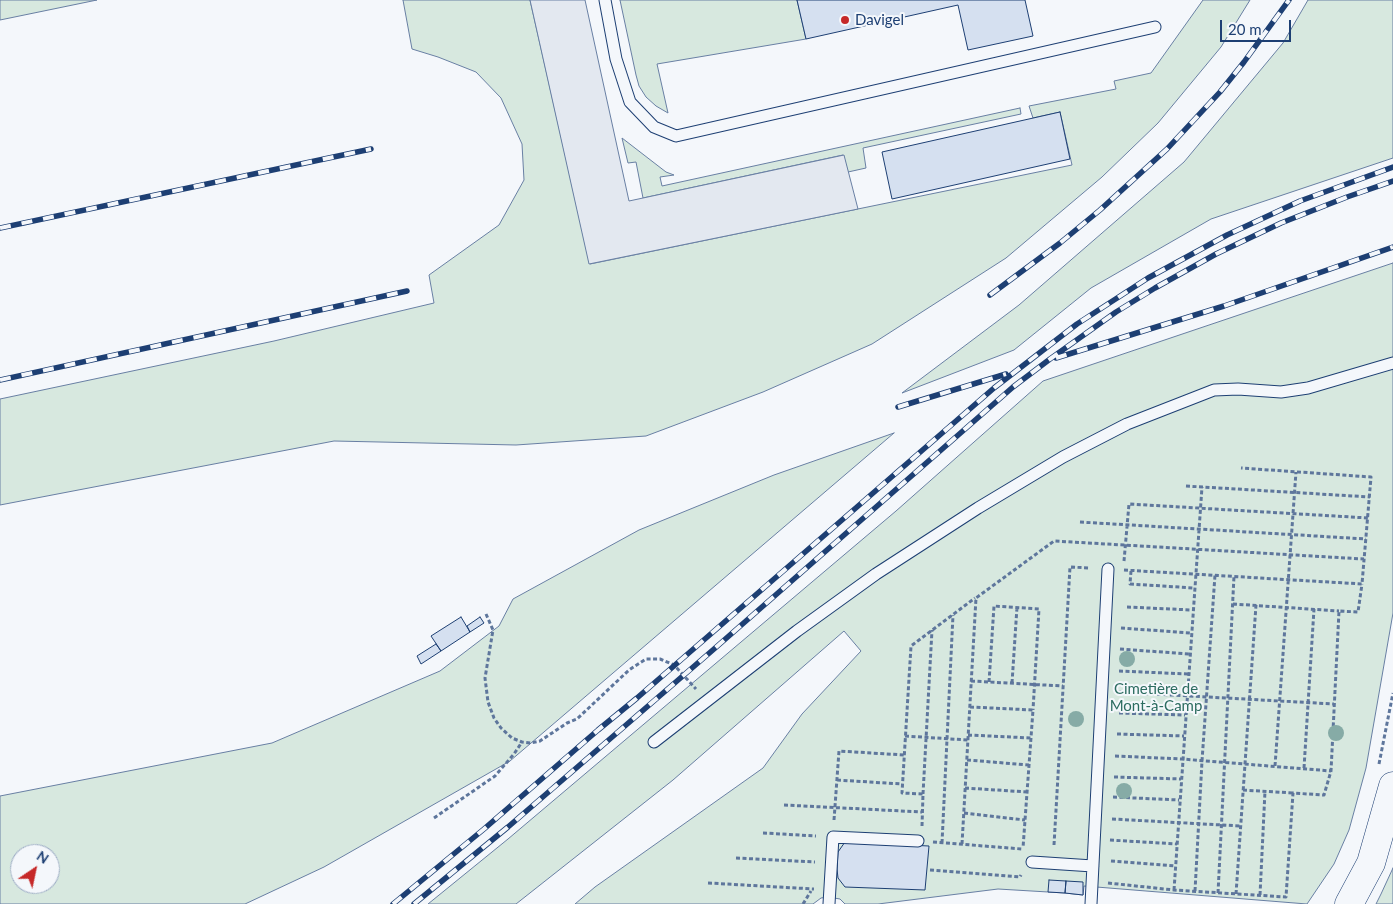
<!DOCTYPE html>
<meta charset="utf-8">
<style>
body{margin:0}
#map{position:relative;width:1393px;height:904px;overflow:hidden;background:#f4f7fb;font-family:Lato,sans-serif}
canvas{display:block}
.north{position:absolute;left:10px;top:844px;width:50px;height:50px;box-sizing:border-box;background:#f4f7fb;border:1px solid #9eadc5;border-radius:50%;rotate:34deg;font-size:14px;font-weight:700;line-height:20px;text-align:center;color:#1d3f73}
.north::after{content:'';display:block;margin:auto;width:18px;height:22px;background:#c62828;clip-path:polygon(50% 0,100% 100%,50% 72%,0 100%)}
.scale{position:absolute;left:1220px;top:20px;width:71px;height:22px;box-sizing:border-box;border:2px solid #1d3f73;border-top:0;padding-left:6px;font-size:15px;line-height:18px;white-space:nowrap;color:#1d3f73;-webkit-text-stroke:4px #f4f7fb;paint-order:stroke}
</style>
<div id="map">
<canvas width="1393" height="904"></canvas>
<div class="north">N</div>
<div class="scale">20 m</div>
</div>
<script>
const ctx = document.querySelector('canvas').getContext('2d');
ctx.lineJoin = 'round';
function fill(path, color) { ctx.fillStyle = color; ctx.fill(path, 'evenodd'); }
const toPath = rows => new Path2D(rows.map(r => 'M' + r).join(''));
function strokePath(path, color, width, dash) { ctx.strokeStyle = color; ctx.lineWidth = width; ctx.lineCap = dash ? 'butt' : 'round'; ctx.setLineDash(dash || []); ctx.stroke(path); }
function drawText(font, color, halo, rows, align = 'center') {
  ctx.font = font + ' Lato,sans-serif'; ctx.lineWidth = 4; ctx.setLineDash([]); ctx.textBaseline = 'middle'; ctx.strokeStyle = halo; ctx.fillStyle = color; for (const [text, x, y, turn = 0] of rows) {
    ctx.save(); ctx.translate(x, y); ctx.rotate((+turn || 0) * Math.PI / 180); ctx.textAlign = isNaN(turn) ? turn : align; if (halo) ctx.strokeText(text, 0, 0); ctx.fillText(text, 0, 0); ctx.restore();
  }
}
const green = toPath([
 [0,0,97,0,0,20,0,0],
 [403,0,530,0,590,264,1072,165,1060,112,1033,118,1029,106,1116,89,1114,81,1151,73,1203,0,1250,0,1221,47,1158,123,1102,177,1006,258,872,344,763,392,646,436,516,445,334,441,0,505,0,399,274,341,434,303,429,275,499,225,524,180,522,144,501,98,476,72,438,57,412,49,403,0],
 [620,0,797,0,806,39,657,64,668,113,656,106,646,97,639,86,636,75,620,0],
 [1308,0,1393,0,1393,158,1211,219,1091,288,1014,350,902,393,1019,305,1184,162,1283,43,1308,0],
 [1020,108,1021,114,863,148,866,168,848,172,843,155,643,198,636,162,628,163,622,138,666,172,674,175,660,177,662,186,1020,108],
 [1393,263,1393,613,1366,768,1349,830,1334,864,1307,904,1084,886,1083,895,1065,893,998,889,878,904,845,904,840,899,828,897,821,898,813,904,575,904,595,887,763,768,802,714,861,651,844,631,673,780,516,904,428,904,508,839,896,511,1043,381,1393,263],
 [894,433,510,761,324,867,245,904,0,904,0,796,272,743,440,671,499,626,513,599,639,530,774,475,894,433],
 [20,854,50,854,50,884,20,884,20,854],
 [1393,868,1393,904,1376,904,1381,894,1393,868]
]);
fill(green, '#d7e8df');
strokePath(green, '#687fa3', 1);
const parking = toPath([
 [530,0,585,0,629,201,844,155,858,209,589,264,530,0]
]);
fill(parking, '#e3e8f0');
strokePath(parking, '#687fa3', 1);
const building = toPath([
 [797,0,1025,0,1033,36,968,50,958,5,806,39,797,0],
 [1060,112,1070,159,892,199,882,152,1060,112],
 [461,617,470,632,441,651,431,636,461,617],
 [480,617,484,623,470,632,467,626,480,617],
 [436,644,441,651,421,664,417,656,436,644],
 [845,842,929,846,925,890,845,887,838,878,837,869,838,852,845,842],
 [1049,880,1066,881,1065,893,1048,892,1049,880],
 [1066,881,1083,882,1083,895,1065,893,1066,881]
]);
fill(building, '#d5e0f0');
strokePath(building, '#1d3f73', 1);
const lane = toPath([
 [605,0,616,59,630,102,654,127,676,136,1155,27],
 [654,742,797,631,876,574,978,508,1063,457,1127,424,1214,390,1238,389,1281,392,1308,388,1393,363],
 [1032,862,1093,866],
 [829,904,833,837,918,841],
 [1091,904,1108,569]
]);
const secondary = toPath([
 [1349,904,1371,863,1393,786]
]);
strokePath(lane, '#1d3f73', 13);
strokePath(secondary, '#1d3f73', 29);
strokePath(toPath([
 [1186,486,1370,497],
 [1080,522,1366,539],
 [1124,561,1129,504,1368,518],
 [1124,570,1362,584,1371,477,1241,468],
 [1131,571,1130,584,1194,588],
 [1233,604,1339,611],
 [1127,607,1192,610],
 [486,614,493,630,485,678,488,702,494,718,501,728,512,738,522,742,531,743,540,741,567,723,577,719,629,670,646,659,660,659,674,665,696,689],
 [1121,628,1191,633],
 [1120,649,1189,654],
 [1119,671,1188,674],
 [971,681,1063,686],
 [989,682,994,606,1039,609,1033,710],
 [1012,683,1017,607],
 [1118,692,1334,704],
 [970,707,1033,710,1023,848],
 [1119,713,1185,715],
 [1117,734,1184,736],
 [968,735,1031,738],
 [905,736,968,740],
 [1115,756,1182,759,1331,771],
 [967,760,1029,765],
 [1379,764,1393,693],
 [1275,766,1296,472],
 [1304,768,1314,609],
 [1114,777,1181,779],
 [837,780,902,784],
 [965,788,1027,792],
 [1243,790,1293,793],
 [923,794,932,630],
 [1113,797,1179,800],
 [784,805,922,812],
 [964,813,1025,820],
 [434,818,495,776,514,754,522,742],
 [1112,819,1241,826],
 [834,820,839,751,904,755],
 [922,826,923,794,902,793,911,646,975,598],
 [763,833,816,836],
 [1110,840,1177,844],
 [933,842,1022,849],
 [942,843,953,615],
 [962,844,976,598,1054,541,1364,559],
 [1054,845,1070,567,1090,568],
 [736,858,815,862],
 [1111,861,1175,866],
 [930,870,1020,877,1021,875],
 [708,883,814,889],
 [1108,883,1174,890,1286,897,1293,793,1324,795,1331,771,1339,611,1358,612,1362,584],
 [1174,890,1202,487],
 [1195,891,1202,761,1215,575],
 [1218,893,1234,576],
 [1236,894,1256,605],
 [1260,895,1265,791],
 [803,904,811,891]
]), '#5e769c', 3, [4, 2.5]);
strokePath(lane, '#f4f7fb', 11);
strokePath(secondary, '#f4f7fb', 28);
const rail = toPath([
 [0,228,371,149],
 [990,295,1060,243,1100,210,1167,149,1220,92,1244,62,1289,0],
 [1056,358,1224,306,1393,247],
 [0,380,407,291],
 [898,407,1006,374],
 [393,904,484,829,598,730,637,698,994,388,1077,324,1148,278,1227,235,1300,201,1393,167],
 [414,904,508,827,714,649,1013,387,1050,359,1116,312,1155,288,1216,254,1281,223,1347,197,1393,181]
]);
strokePath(rail, '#1d3f73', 5.5);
strokePath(rail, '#f4f7fb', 4, [11]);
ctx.fillStyle = '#86aba6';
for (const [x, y] of [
 [1127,659],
 [1076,719],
 [1336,733],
 [1124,791]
]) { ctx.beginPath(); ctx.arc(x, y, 8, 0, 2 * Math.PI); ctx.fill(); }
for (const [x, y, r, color] of [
 [845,20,5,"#c62828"]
]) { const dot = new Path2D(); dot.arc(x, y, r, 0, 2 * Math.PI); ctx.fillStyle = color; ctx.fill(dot); strokePath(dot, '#f4f7fb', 2); }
drawText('15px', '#1d3f73', '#f4f7fb', [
 ["Davigel",855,20]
], 'left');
drawText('15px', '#2c6c60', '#f4f7fb', [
 ["Cimetière de",1156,689],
 ["Mont-à-Camp",1156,706]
]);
</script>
